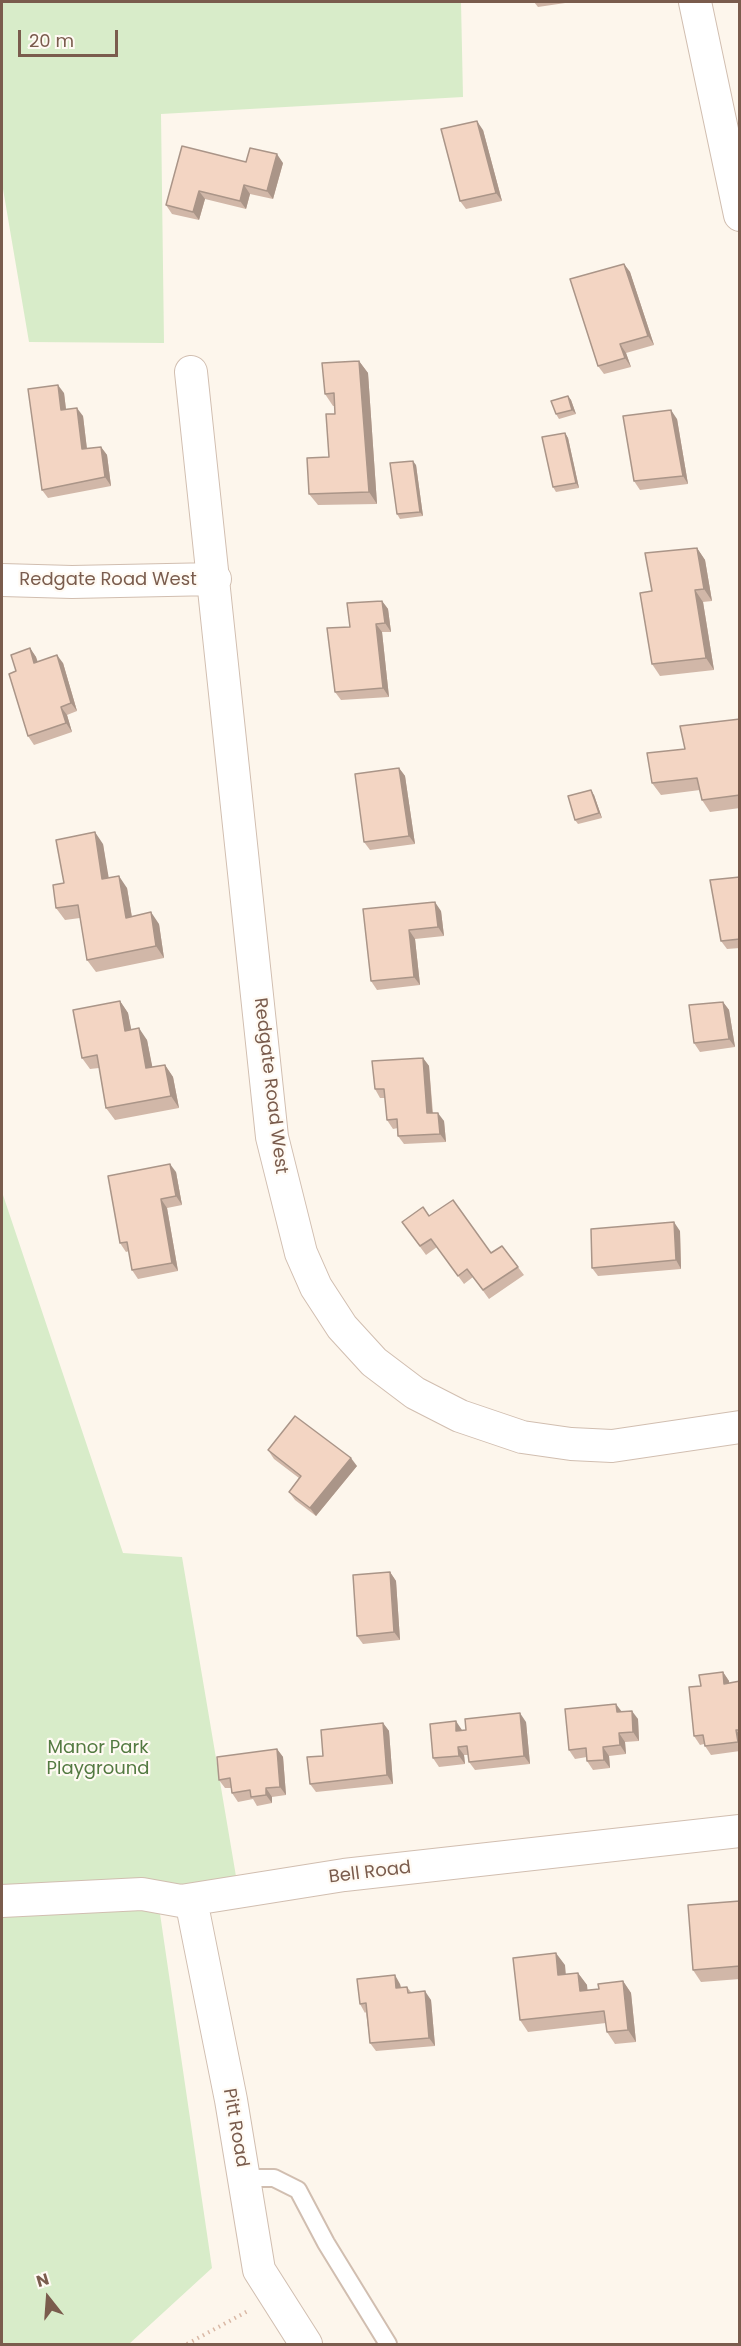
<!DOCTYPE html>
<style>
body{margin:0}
#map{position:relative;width:741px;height:2346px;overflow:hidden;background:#fdf6ec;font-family:Poppins,sans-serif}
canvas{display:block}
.frame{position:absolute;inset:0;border:3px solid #7a5c4d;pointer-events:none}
.north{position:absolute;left:18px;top:2268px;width:60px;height:60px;-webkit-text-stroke:4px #fffaf3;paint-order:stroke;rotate:343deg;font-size:16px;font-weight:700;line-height:24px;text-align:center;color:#7a5c4d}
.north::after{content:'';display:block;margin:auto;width:21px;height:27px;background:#7a5c4d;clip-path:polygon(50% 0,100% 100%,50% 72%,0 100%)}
.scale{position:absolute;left:18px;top:30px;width:100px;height:27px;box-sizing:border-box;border:3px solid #7a5c4d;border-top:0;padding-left:8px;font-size:18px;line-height:21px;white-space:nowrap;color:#7a5c4d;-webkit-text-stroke:4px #fffaf3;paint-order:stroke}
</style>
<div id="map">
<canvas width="741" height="2346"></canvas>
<div class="frame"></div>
<div class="north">N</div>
<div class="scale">20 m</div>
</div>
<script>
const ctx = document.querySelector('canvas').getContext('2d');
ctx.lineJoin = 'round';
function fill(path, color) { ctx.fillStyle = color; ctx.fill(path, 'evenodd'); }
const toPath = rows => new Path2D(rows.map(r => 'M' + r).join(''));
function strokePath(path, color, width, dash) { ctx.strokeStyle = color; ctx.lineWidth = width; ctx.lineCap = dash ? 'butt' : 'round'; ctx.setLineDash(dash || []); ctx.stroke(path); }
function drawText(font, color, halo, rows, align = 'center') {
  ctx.font = font + ' Poppins,sans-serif'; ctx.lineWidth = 4.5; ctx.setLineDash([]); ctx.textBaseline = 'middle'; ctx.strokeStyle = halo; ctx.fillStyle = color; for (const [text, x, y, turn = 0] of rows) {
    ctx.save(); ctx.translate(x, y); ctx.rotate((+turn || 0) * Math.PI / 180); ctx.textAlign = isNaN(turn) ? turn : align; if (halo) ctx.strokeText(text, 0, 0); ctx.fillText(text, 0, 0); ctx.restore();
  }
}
fill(toPath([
 [2,2,461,2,463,97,161,114,164,343,29,342,2,183],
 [2,1192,123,1553,182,1557,239,1894,159,1907,212,2268,129,2344,2,2344]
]), '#d8ecc9');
const service = toPath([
 [244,2178,274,2178,298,2190,326,2243,388,2344]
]);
const minor = toPath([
 [695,2,740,215],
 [191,372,272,1137,301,1253,316,1287,342,1327,374,1362,415,1393,460,1416,522,1437,571,1444,612,1446,740,1427],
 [2,580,72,582,215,579],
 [191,1900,231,2100,259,2270,306,2344],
 [2,1901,142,1894,181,1901,344,1875,740,1831]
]);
strokePath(service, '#d1beb0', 20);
strokePath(minor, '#d1beb0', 34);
strokePath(toPath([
 [187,2344,248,2311]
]), '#d9b8a5', 4, [1.5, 4.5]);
strokePath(service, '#fff', 16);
strokePath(minor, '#fff', 32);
fill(toPath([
 [534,2,572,2,538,7],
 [483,130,502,201,466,209,460,201],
 [246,162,283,163,273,199,250,194,246,209,205,199,199,220,172,214,166,205],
 [624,264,630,272,654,345,626,353,631,367,604,374,598,366],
 [359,361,368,373,377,504,318,505,309,494,329,457,335,414,335,406,333,406,325,394],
 [64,393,66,409,83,416,87,449,101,447,107,455,111,486,48,498,42,490],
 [568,396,571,400,576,414,559,419,556,414],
 [677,419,688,484,640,490,634,481],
 [565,433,568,438,579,488,556,492,553,487],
 [416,465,423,516,400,519,397,514],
 [697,548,705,560,712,601,703,602,714,670,660,676,652,664],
 [382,601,388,609,391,632,382,632,389,697,341,700,335,692,350,627],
 [30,648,36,657,38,662,63,663,77,711,67,715,72,732,34,745,28,736],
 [740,719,740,808,710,812,702,800,700,790,661,795,652,783,685,749],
 [399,768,405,776,415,844,370,850,364,842],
 [594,795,602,818,578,824,575,820],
 [103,844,108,878,127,888,132,917,159,924,164,958,96,972,87,960,80,918,65,920,56,908,64,883],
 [740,877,740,948,727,949,721,941],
 [363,909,441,911,444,936,415,939,420,985,377,990,371,981],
 [120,1001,128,1013,131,1030,147,1040,152,1067,165,1065,173,1077,179,1108,115,1120,106,1108,99,1068,90,1069,82,1058],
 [723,1002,729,1010,735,1047,700,1052,694,1043],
 [423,1058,429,1066,433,1113,444,1121,446,1142,404,1144,398,1136,398,1128,393,1129,387,1120,385,1098,380,1098,375,1089],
 [176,1172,182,1205,167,1208,178,1271,138,1279,132,1270,129,1251,126,1252,120,1243],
 [402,1222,491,1253,502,1246,524,1275,489,1299,473,1277,464,1284,437,1247,426,1255],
 [680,1231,681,1269,598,1276,592,1268],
 [268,1450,357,1466,316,1516,295,1500,289,1492,299,1478,274,1459],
 [390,1572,396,1581,400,1640,363,1644,357,1636],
 [723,1672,729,1681,729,1683,740,1681,740,1751,711,1755,705,1746,704,1744,700,1745,694,1736,701,1686],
 [622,1712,638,1719,639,1741,625,1742,626,1754,609,1756,610,1768,593,1770,587,1761,587,1757,575,1759,569,1750],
 [526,1722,530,1764,475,1770,469,1762,468,1755,464,1755,465,1764,439,1767,433,1758,462,1730],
 [383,1723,389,1731,393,1784,316,1792,310,1784,323,1756],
 [277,1749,283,1757,286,1795,272,1797,272,1803,257,1806,253,1799,238,1802,232,1793,231,1788,225,1788,219,1780],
 [740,1901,740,1979,701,1982,693,1970],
 [565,1965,565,1975,578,1973,587,1985,587,1990,599,1989,623,1981,631,1993,636,2042,615,2044,607,2032,606,2023,528,2032,520,2020],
 [400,1984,401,1987,407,1987,411,1992,431,2000,435,2046,376,2051,370,2043,366,2012,365,2013,360,2004]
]), '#d1b7a8');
fill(toPath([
 [477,121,483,130,502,201,496,193],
 [277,154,283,163,273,199,267,191],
 [244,185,250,194,246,209,240,201],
 [199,191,205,199,199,220,193,212],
 [624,264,630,272,654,345,648,336],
 [620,344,626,353,631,367,625,358],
 [359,361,368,373,377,504,369,492],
 [58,385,64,393,67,418,61,410],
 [568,396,571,400,576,414,572,410],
 [77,408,83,416,88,458,82,449],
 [671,410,677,419,688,484,683,476],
 [565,433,568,438,579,488,576,483],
 [101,447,107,455,111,486,105,477],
 [413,461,416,465,423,516,420,512],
 [697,548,705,560,712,601,704,589],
 [695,590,703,602,714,670,706,658],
 [382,601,388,609,391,632,385,623],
 [376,624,382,632,389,697,383,688],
 [30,648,36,657,40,671,34,663],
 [57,655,63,663,77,711,71,703],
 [61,707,67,715,72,732,66,723],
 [399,768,405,776,415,844,409,836],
 [591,790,594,795,602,818,599,813],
 [95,832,103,844,111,891,102,879],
 [119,876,127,888,134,930,126,918],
 [435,902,441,911,444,936,438,927],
 [151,912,159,924,164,958,156,946],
 [409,930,415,939,420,985,414,977],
 [120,1001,128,1013,134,1043,125,1031],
 [723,1002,729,1010,735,1047,729,1039],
 [139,1028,147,1040,155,1080,146,1068],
 [423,1058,429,1066,433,1122,427,1113],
 [165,1065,173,1077,179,1108,171,1096],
 [438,1113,444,1121,446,1142,440,1134],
 [170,1164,176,1172,182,1205,176,1196],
 [161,1199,167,1208,178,1271,172,1263],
 [674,1222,680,1231,681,1269,676,1260],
 [351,1458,357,1466,316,1516,310,1508],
 [390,1572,396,1581,400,1640,394,1632],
 [723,1672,729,1681,730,1693,724,1684],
 [616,1704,622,1712,617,1712],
 [632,1711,638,1719,639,1741,633,1732],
 [520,1713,526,1722,530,1764,524,1756],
 [456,1721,462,1730,462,1739,456,1731],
 [383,1723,389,1731,393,1784,387,1775],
 [736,1730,740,1735,740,1744,738,1742],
 [619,1733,625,1742,626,1754,620,1745],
 [458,1747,464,1755,465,1764,459,1756],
 [603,1747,609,1756,610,1768,604,1760],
 [277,1749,283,1757,286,1795,280,1787],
 [266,1788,272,1797,272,1803,266,1795],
 [556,1953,565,1965,567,1987,558,1975],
 [578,1973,587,1985,589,2003,580,1991],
 [395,1975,400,1984,402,1996,396,1988],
 [623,1981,631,1993,636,2042,628,2030],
 [425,1991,431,2000,435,2046,429,2038]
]), '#aa9588');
const building = toPath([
 [477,121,496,193,460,201,441,129,477,121],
 [182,146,246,162,250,148,277,154,267,191,244,185,240,201,199,191,193,212,166,205,182,146],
 [624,264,648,336,620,344,625,358,598,366,570,279,624,264],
 [359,361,369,492,309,494,307,458,329,457,326,414,335,414,334,393,325,394,322,363,359,361],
 [58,385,61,410,77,408,82,449,101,447,105,477,42,490,28,389,58,385],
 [568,396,572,410,556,414,551,401,568,396],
 [671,410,683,476,634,481,623,416,671,410],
 [565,433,576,483,553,487,542,437,565,433],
 [413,461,420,512,397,514,390,463,413,461],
 [697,548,704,589,695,590,706,658,652,664,640,593,652,591,645,553,697,548],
 [382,601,385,623,376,624,383,688,335,692,327,628,350,627,347,603,382,601],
 [30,648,34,663,57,655,71,703,61,707,66,723,28,736,9,674,16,671,11,655,30,648],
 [740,719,740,773,739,773,740,795,702,800,697,778,652,783,647,753,685,749,680,726,740,719],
 [399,768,409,836,364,842,355,774,399,768],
 [591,790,599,813,575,820,568,796,591,790],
 [95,832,102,879,119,876,126,918,151,912,156,946,87,960,78,905,56,908,53,885,64,883,56,840,95,832],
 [740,877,740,939,721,941,710,880,740,877],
 [435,902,438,927,409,930,414,977,371,981,363,909,435,902],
 [120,1001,125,1031,139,1028,146,1068,165,1065,171,1096,106,1108,97,1055,82,1058,73,1010,120,1001],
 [723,1002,729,1039,694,1043,689,1005,723,1002],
 [423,1058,427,1113,438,1113,440,1134,398,1136,397,1119,387,1120,384,1089,375,1089,372,1061,423,1058],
 [170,1164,176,1196,161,1199,172,1263,132,1270,127,1242,120,1243,108,1176,170,1164],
 [453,1200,491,1253,502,1246,518,1267,483,1290,467,1269,458,1276,431,1239,420,1246,402,1222,423,1207,429,1216,453,1200],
 [674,1222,676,1260,592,1268,591,1229,674,1222],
 [295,1416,351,1458,310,1508,289,1492,301,1476,268,1450,295,1416],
 [390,1572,394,1632,357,1636,353,1575,390,1572],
 [723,1672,724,1684,740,1681,740,1730,736,1730,738,1742,705,1746,703,1735,694,1736,689,1687,701,1686,699,1675,723,1672],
 [616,1704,617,1712,632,1711,633,1732,619,1733,620,1745,603,1747,604,1760,587,1761,586,1748,569,1750,565,1709,616,1704],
 [520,1713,524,1756,469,1762,467,1746,458,1747,459,1756,433,1758,430,1724,456,1721,456,1731,466,1730,465,1719,520,1713],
 [383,1723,387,1775,310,1784,307,1757,323,1756,321,1730,383,1723],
 [277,1749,280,1787,266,1788,266,1795,251,1797,250,1790,232,1793,230,1778,219,1780,217,1757,277,1749],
 [740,1901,740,1966,693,1970,688,1905,740,1901],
 [556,1953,558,1975,578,1973,580,1991,599,1989,598,1984,623,1981,628,2030,607,2032,604,2011,520,2020,513,1958,556,1953],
 [395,1975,396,1988,407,1987,408,1993,425,1991,429,2038,370,2043,366,2003,360,2004,357,1979,395,1975]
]);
fill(building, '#f3d5c3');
strokePath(building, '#aa9588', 1.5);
drawText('18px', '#7a5c4d', '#fffaf3', [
 ["Redgate Road West",108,580],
 ["Redgate Road West",270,1086,83],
 ["Bell Road",370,1873,-7],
 ["Pitt Road",235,2128,80]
]);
drawText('18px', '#537a41', '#fffaf3', [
 ["Manor Park",98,1748],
 ["Playground",98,1769]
]);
</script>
